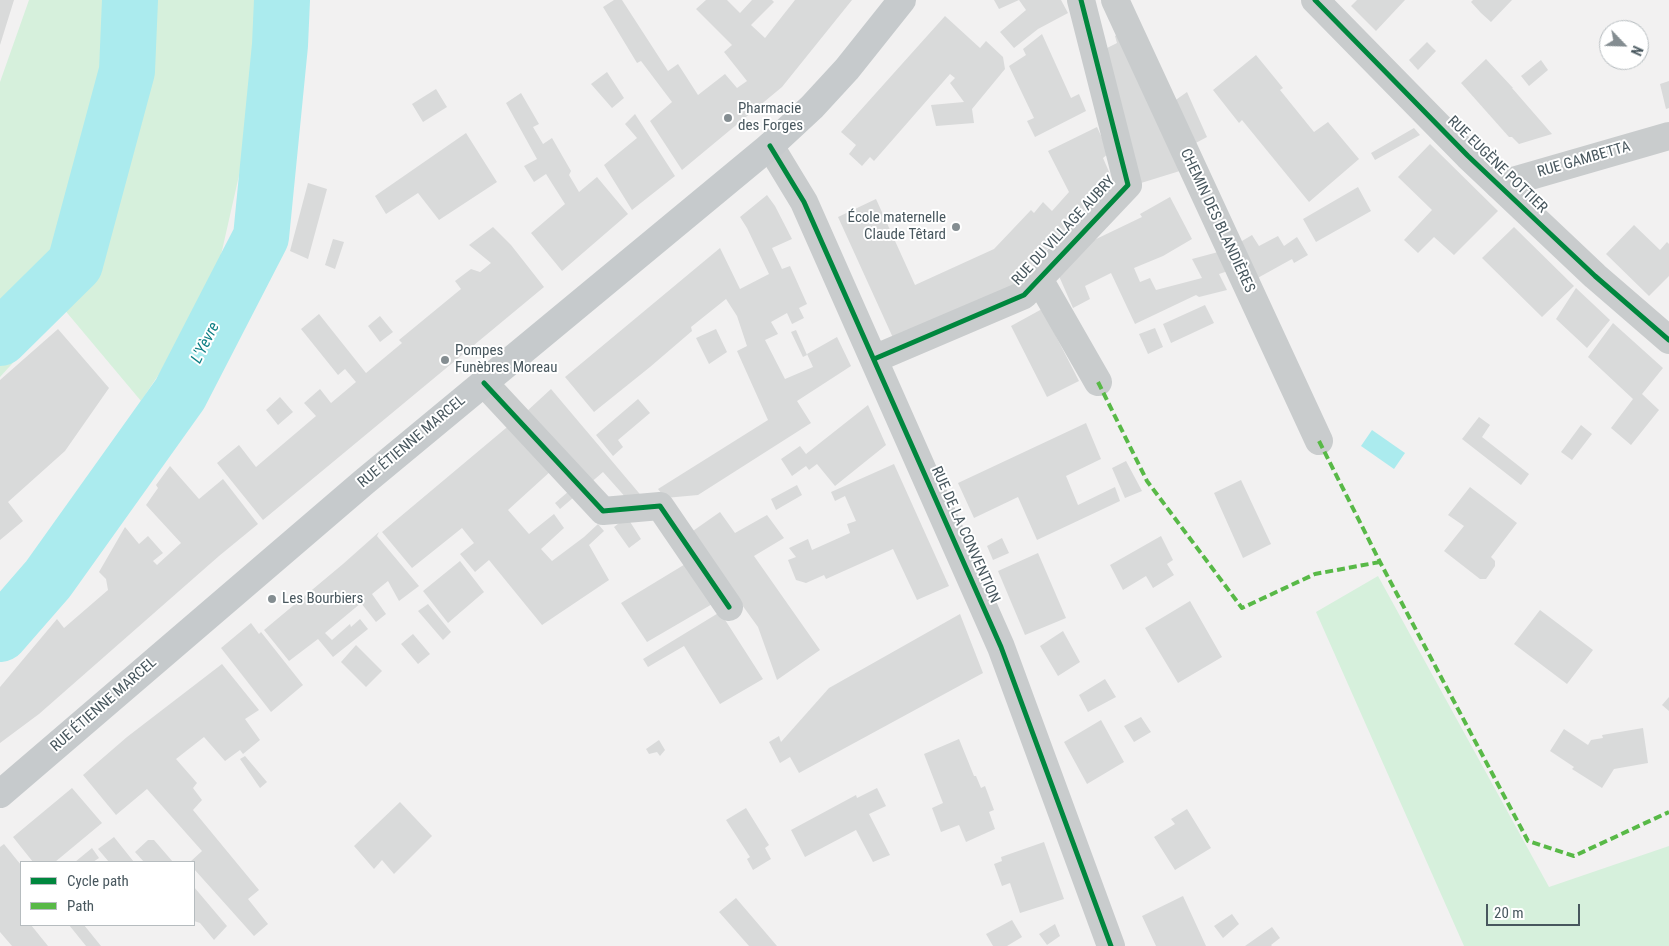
<!DOCTYPE html>
<meta charset="utf-8">
<style>
body{margin:0}
#map{position:relative;width:1669px;height:946px;overflow:hidden;background:#f2f1f1;font-family:"Roboto Condensed",sans-serif}
canvas{display:block}
.legend{position:absolute;left:20px;top:861px;width:175px;height:65px;box-sizing:border-box;background:#fff;border:1px solid #b6bcbf;margin:0;padding:6px 9px;list-style:none;font-size:15px;color:#48575e}
.legend li{display:flex;align-items:center;gap:10px;height:25px}
.legend b{width:25px;border:1px solid #b6bcbf}
.north{position:absolute;left:1599px;top:20px;width:50px;height:50px;box-sizing:border-box;background:#fff;border:1px solid #b6bcbf;border-radius:50%;rotate:114deg;font-size:14px;font-weight:700;line-height:20px;text-align:center;color:#48575e}
.north::after{content:'';display:block;margin:auto;width:18px;height:22px;background:#848d91;clip-path:polygon(50% 0,100% 100%,50% 72%,0 100%)}
.scale{position:absolute;left:1486px;top:904px;width:94px;height:22px;box-sizing:border-box;border:2px solid #48575e;border-top:0;padding-left:6px;font-size:15px;line-height:18px;white-space:nowrap;color:#48575e;-webkit-text-stroke:4px #fff;paint-order:stroke}
</style>
<div id="map">
<canvas width="1669" height="946"></canvas>
<ul class="legend">
<li><b style="height:6px;background:#00873e"></b>Cycle path</li>
<li><b style="height:6px;background:#58b947"></b>Path</li>
</ul>
<div class="north">N</div>
<div class="scale">20 m</div>
</div>
<script>
const ctx = document.querySelector('canvas').getContext('2d');
ctx.lineJoin = 'round';
function fill(path, color) { ctx.fillStyle = color; ctx.fill(path, 'evenodd'); }
const toPath = rows => new Path2D(rows.map(r => 'M' + r).join(''));
function strokePath(path, color, width, dash) { ctx.strokeStyle = color; ctx.lineWidth = width; ctx.lineCap = dash ? 'butt' : 'round'; ctx.setLineDash(dash || []); ctx.stroke(path); }
function drawText(font, color, halo, rows, align = 'center') {
  ctx.font = font + ' "Roboto Condensed",sans-serif'; ctx.lineWidth = 4; ctx.setLineDash([]); ctx.textBaseline = 'middle'; ctx.strokeStyle = halo; ctx.fillStyle = color; for (const [text, x, y, turn = 0] of rows) {
    ctx.save(); ctx.translate(x, y); ctx.rotate((+turn || 0) * Math.PI / 180); ctx.textAlign = isNaN(turn) ? turn : align; if (halo) ctx.strokeText(text, 0, 0); ctx.fillText(text, 0, 0); ctx.restore();
  }
}
fill(toPath([
 [29,0,259,0,240,171,212,295,141,401,63,308,0,377,0,82],
 [1378,576,1549,887,1669,846,1669,946,1464,946,1316,612]
]), '#d6f0dc');
fill(toPath([
 [1372,430,1405,453,1394,469,1361,446]
]), '#abebee');
strokePath(toPath([
 [0,338,75,264,127,71,130,0],
 [0,634,48,579,180,394,261,237,280,45,282,0]
]), '#abebee', 56);
fill(toPath([
 [0,0,14,0,0,45],
 [614,0,622,0,668,71,678,64,698,95,725,74,737,88,747,81,724,52,732,45,696,9,706,0,727,0,740,13,752,0,772,0,774,2,751,25,765,38,795,0,852,0,782,87,682,170,650,121,672,102,641,61,637,63,603,7],
 [994,0,1019,0,999,9],
 [1019,0,1061,0,1068,13,1038,29,1014,48,1000,32,1026,10],
 [1357,0,1405,0,1376,31,1351,6],
 [1473,0,1512,0,1491,22,1481,13,1471,2],
 [945,16,980,48,986,41,1003,57,1005,69,972,109,974,123,936,126,931,105,964,102,950,83,955,78,950,74,874,161,870,157,862,166,849,154,856,145,841,132],
 [1120,32,1183,170,1141,183,1103,50,1117,43,1115,36],
 [1042,34,1071,98,1079,94,1086,111,1035,137,1027,121,1034,118,1009,66,1026,55,1023,49],
 [1427,42,1436,51,1418,70,1409,60],
 [1256,55,1283,88,1280,90,1314,132,1328,122,1359,159,1309,202,1242,120,1239,123,1213,90],
 [1486,59,1513,88,1512,88,1552,134,1519,144,1512,137,1509,137,1461,83],
 [1541,60,1548,70,1529,86,1521,76],
 [607,72,624,98,612,108,591,84],
 [1669,81,1669,108,1666,109,1660,84],
 [436,89,447,107,423,122,412,104],
 [1187,92,1207,137,1190,146,1170,104],
 [521,93,539,124,533,127,543,144,552,138,571,171,569,175,579,192,597,177,628,214,562,271,531,233,565,204,546,174,534,182,524,166,537,159,506,103],
 [635,114,675,176,632,210,604,165,637,138,625,124],
 [1097,127,1109,153,1103,158,1110,174,1112,184,1105,187,1107,191,1101,194,1099,190,1095,191,1098,196,1015,283,1016,286,894,340,838,217,876,199,915,285,994,249,1031,210,1034,213,1043,202,1052,211,1069,192,1048,151],
 [1414,128,1420,135,1375,160,1371,153],
 [466,133,497,182,439,220,418,193,386,214,375,196],
 [1430,144,1498,211,1454,255,1434,237,1418,253,1404,240,1432,210,1398,177],
 [308,183,327,189,308,259,290,251],
 [1358,187,1371,211,1316,242,1303,219],
 [767,195,775,206,792,239,772,248,782,269,790,266,807,304,799,308,804,318,792,324,787,313,771,322,778,334,765,340,785,379,813,367,807,354,837,337,851,366,797,401,811,423,698,495,665,498,658,489,768,420,737,351,747,346,737,316,726,299,691,327,692,331,650,367,594,412,565,377,720,248,740,289,769,274,747,228,740,217],
 [1170,197,1192,239,1163,256,1134,268,1140,282,1150,278,1156,290,1202,278,1192,259,1222,251,1231,270,1219,274,1227,290,1199,297,1196,295,1135,324,1111,273,1085,286,1090,299,1073,308,1055,267,1067,253,1142,217,1140,214],
 [1634,225,1660,250,1667,242,1669,244,1669,276,1649,296,1606,254],
 [493,227,511,245,544,287,263,520,217,463,239,445,256,467,316,416,304,403,320,389,331,403,356,382,345,369,338,375,301,329,319,314,366,373,402,343,399,340,461,289,455,281,471,269,480,272,491,263,469,245],
 [1514,227,1574,286,1542,317,1482,258],
 [1252,235,1259,246,1278,236,1284,246,1297,237,1308,255,1294,263,1292,259,1254,280,1237,244],
 [333,239,344,242,335,269,325,265],
 [1576,288,1610,320,1587,348,1556,319],
 [1205,305,1214,323,1171,343,1163,324],
 [1042,309,1079,381,1047,397,1011,326],
 [380,316,393,332,380,342,368,326],
 [1613,323,1663,368,1642,394,1659,410,1631,445,1611,428,1633,399,1588,357],
 [1155,328,1163,347,1148,354,1139,334],
 [58,329,109,388,65,451,8,502,23,521,0,540,0,380],
 [716,329,727,352,709,364,696,338],
 [796,330,807,355,803,357,791,332],
 [551,389,644,499,628,500,603,472,588,485,526,412],
 [280,397,293,412,278,425,266,410],
 [638,399,650,413,618,440,623,447,613,456,596,435],
 [868,405,886,445,835,486,817,464,809,470,806,466,792,476,781,459,800,446,806,454],
 [1479,417,1490,425,1482,437,1529,474,1521,485,1462,439],
 [512,423,552,470,508,510,529,534,554,514,564,528,541,549,552,561,584,537,598,524,604,531,589,545,609,580,542,625,489,560,475,572,460,554,474,543,462,528,412,568,382,532],
 [1086,423,1101,459,1066,476,1078,505,1115,487,1120,501,1037,540,1018,497,974,518,958,483],
 [1581,425,1592,434,1572,460,1561,452],
 [1126,461,1142,491,1125,498,1112,468],
 [894,464,949,586,917,600,893,549,826,579,824,575,806,583,796,580,788,560,796,557,789,548,808,539,812,550,850,533,847,524,856,521,845,496,835,501,831,492],
 [170,466,199,499,223,479,258,524,219,556,39,714,0,743,0,687,57,619,64,628,108,590,106,579,99,572,125,527,139,544,148,536,163,553,153,561,157,565,181,543,146,505,158,488,156,485],
 [1241,480,1271,544,1243,558,1214,493],
 [797,485,802,495,776,510,771,499],
 [1470,487,1517,523,1491,557,1495,561,1495,566,1486,579,1480,579,1444,551,1464,526,1448,515],
 [569,491,574,497,560,509,555,503],
 [720,512,735,533,767,515,784,538,754,556,820,650,777,680,758,627,690,533],
 [627,517,641,539,629,548,614,527],
 [379,532,377,536,419,586,399,601,388,581,372,594,386,614,376,622,361,603,325,633,332,640,350,624,351,627,360,619,368,629,333,657,318,639,289,661,264,630,343,564],
 [1161,536,1173,560,1167,564,1174,575,1153,588,1146,576,1123,590,1110,565],
 [1002,538,1009,553,993,560,987,546],
 [1038,553,1066,618,1025,635,998,571],
 [460,561,484,592,448,623,423,591],
 [687,563,714,603,647,642,621,603],
 [1190,601,1222,657,1178,683,1145,628],
 [428,604,451,632,443,640,418,611],
 [1540,610,1593,650,1567,684,1514,644],
 [720,612,763,679,720,704,684,646,648,667,643,659],
 [960,614,983,673,799,773,790,757,780,763,769,742,779,736,781,742,829,688],
 [251,623,259,634,261,632,303,685,271,712,221,648],
 [1063,631,1080,662,1058,676,1040,646],
 [413,634,430,654,418,664,401,644],
 [356,645,382,671,366,687,341,662],
 [222,664,259,710,245,719,260,740,243,754,240,750,225,761,204,737,176,759,197,783,193,788,202,800,193,810,259,890,248,899,268,924,254,936,194,869,194,862,190,862,202,851,147,789,116,815,83,775,127,737],
 [1105,679,1116,697,1088,712,1079,695],
 [1669,697,1669,711,1662,705],
 [1141,717,1151,732,1134,742,1124,726],
 [1101,720,1124,762,1087,784,1064,742],
 [1643,728,1648,763,1614,769,1602,788,1572,769,1574,767,1550,751,1564,729,1588,745,1591,740,1603,738,1602,735],
 [959,739,974,776,976,776,981,788,985,786,994,810,989,812,995,829,966,842,959,825,941,832,932,808,943,803,924,754],
 [659,740,665,750,660,756,657,752,649,754,646,749],
 [245,756,267,782,260,788,240,759],
 [72,788,102,823,55,862,33,862,13,837],
 [877,788,886,806,869,814,890,855,873,862,856,830,805,857,791,830,856,795,857,798],
 [400,802,432,836,394,874,382,860,374,869,354,846],
 [746,808,769,845,765,848,771,859,753,870,747,859,750,857,726,820],
 [1187,809,1211,848,1175,870,1154,837,1175,824,1171,819],
 [114,837,134,862,109,862,98,849],
 [148,840,154,840,173,862,144,862,135,852],
 [1044,842,1064,899,1020,913,1010,883,1002,886,994,864,1002,861,1001,857],
 [4,844,21,865,21,925,31,925,48,946,12,946,0,932,0,847],
 [92,848,99,858,93,862,75,862],
 [194,887,227,926,214,940,200,923,194,921],
 [1183,896,1206,946,1156,946,1142,916],
 [736,898,777,946,749,946,719,912],
 [1232,914,1239,924,1223,938,1214,926],
 [1012,920,1022,937,1007,946,993,946,986,934],
 [1055,924,1060,936,1047,945,1039,934],
 [69,925,84,925,101,946,86,946],
 [1272,927,1280,938,1271,945,1272,946,1245,946]
]), '#d9dada');
strokePath(toPath([
 [1115,0,1319,441],
 [770,146,804,202,1001,647,1111,946],
 [1499,185,1669,136],
 [1039,279,1098,382],
 [874,359,1024,295,1128,185,1081,0],
 [484,383,603,511,660,506,729,607]
]), '#c9cccd', 28);
strokePath(toPath([
 [1315,0,1468,156,1595,276,1669,340]
]), '#c9cccd', 28);
strokePath(toPath([
 [0,794,364,482,770,146,812,107,847,69,902,0]
]), '#c6cacc', 28);
strokePath(toPath([
 [1098,382,1147,481,1242,608,1315,574,1380,562],
 [1319,441,1380,562,1528,841,1574,856,1669,812]
]), '#58b947', 4, [8, 4]);
strokePath(toPath([
 [1315,0,1468,156,1595,276,1669,340],
 [770,146,804,202,1001,647,1111,946],
 [874,359,1024,295,1128,185,1081,0],
 [484,383,603,511,660,506,729,607]
]), '#00873e', 5);
for (const [x, y, r, color] of [
 [728,118,5,"#848d91"],
 [956,227,5,"#848d91"],
 [445,360,5,"#848d91"],
 [272,599,5,"#848d91"]
]) { const dot = new Path2D(); dot.arc(x, y, r, 0, 2 * Math.PI); ctx.fillStyle = color; ctx.fill(dot); strokePath(dot, '#fff', 2); }
drawText('15px', '#48575e', '#fff', [
 ["Pharmacie",738,109],
 ["des Forges",738,126],
 ["École maternelle",946,218,"right"],
 ["Claude Têtard",946,235,"right"],
 ["Pompes",455,351],
 ["Funèbres Moreau",455,368],
 ["Les Bourbiers",282,599]
], 'left');
drawText('15px', '#48575e', '#fff', [
 ["RUE GAMBETTA",1584,160,-16],
 ["RUE EUGÈNE POTTIER",1497,165,44],
 ["CHEMIN DES BLANDIÈRES",1217,221,65],
 ["RUE DU VILLAGE AUBRY",1064,231,-47],
 ["RUE ÉTIENNE MARCEL",412,442,-40],
 ["RUE DE LA CONVENTION",965,535,66],
 ["RUE ÉTIENNE MARCEL",104,705,-41]
]);
drawText('italic 16px', '#0e7f84', '#fff', [
 ["L'Yèvre",206,343,-63]
]);
</script>
